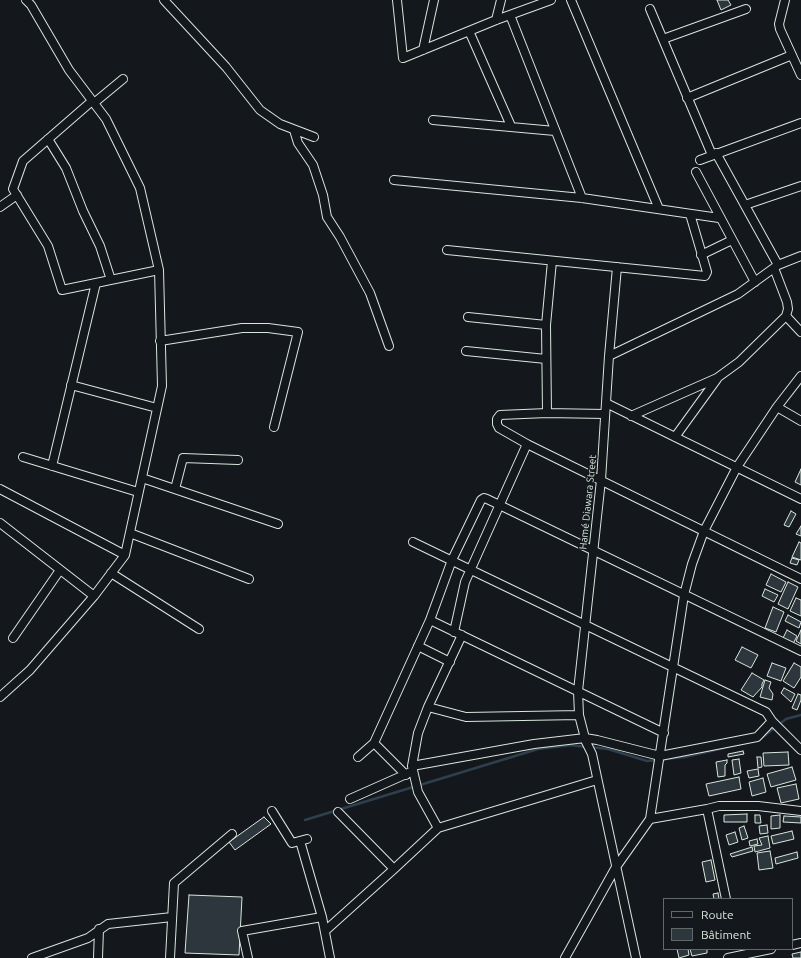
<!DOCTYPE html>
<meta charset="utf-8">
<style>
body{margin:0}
#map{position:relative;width:801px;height:958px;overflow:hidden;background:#14181c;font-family:Ubuntu,sans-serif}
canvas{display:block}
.legend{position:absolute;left:663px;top:898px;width:130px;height:52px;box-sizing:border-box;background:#14181c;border:1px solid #626a69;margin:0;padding:5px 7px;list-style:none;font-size:12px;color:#d8e6dc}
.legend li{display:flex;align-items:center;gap:8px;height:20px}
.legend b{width:20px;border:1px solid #626a69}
</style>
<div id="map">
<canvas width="801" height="958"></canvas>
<ul class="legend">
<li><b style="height:5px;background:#14181c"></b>Route</li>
<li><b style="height:11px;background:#2c363c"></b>Bâtiment</li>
</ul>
</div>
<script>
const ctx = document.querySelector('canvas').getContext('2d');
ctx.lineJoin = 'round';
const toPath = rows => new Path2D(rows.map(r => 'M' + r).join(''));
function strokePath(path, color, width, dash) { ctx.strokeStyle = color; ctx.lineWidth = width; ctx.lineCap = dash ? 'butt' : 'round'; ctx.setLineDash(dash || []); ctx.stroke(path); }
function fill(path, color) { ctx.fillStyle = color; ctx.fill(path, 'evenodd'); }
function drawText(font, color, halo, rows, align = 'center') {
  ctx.font = font + ' Ubuntu,sans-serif'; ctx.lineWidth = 3; ctx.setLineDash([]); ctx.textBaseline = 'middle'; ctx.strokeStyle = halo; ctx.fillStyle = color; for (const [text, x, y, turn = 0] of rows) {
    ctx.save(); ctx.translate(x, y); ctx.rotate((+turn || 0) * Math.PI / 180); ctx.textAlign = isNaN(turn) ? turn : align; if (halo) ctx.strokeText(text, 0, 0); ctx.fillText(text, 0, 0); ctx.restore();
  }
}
strokePath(toPath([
 [759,740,786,719,801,715],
 [591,747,608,749,647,761,685,757,750,742],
 [305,820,538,749,571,745,586,747]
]), '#2f3f4d', 2.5);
const building = toPath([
 [717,0,728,0,731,5,721,10,717,0],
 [801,469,801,485,795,482,801,469],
 [791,511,796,514,789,527,784,525,791,511],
 [801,526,801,536,796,534,801,526],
 [799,542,801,543,801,560,792,557,799,542],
 [792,558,799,560,797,565,790,563,792,558],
 [771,574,786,582,781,592,766,585,771,574],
 [788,582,798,587,788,609,778,604,788,582],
 [765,589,778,595,774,602,762,596,765,589],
 [796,598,801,600,801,616,790,611,796,598],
 [773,607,784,612,776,632,765,628,773,607],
 [788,615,801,622,799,628,785,621,788,615],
 [787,630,797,636,793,644,783,638,787,630],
 [801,630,801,644,796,641,801,630],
 [742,647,758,655,751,668,735,660,742,647],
 [772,663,786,668,781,681,767,676,772,663],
 [794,663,801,667,801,677,794,688,783,681,794,663],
 [752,673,764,680,762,684,762,687,753,697,741,690,752,673],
 [765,680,771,682,769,688,773,694,772,700,760,697,765,680],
 [784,688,795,694,791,702,781,693,784,688],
 [798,694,801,695,801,700,797,710,792,708,798,694],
 [743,751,744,754,728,757,728,754,743,751],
 [788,752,789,765,764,766,763,753,788,752],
 [757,757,761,757,762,767,758,768,757,757],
 [739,759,741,773,734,775,732,760,739,759],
 [727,760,727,763,725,765,725,776,718,777,716,762,727,760],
 [792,767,796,780,771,787,767,774,792,767],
 [758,769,759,776,749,778,747,771,758,769],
 [739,777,741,789,709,796,706,784,739,777],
 [763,778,766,792,752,796,749,782,763,778],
 [796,784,799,799,781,803,777,788,796,784],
 [747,814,747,822,724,822,724,815,747,814],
 [755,815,760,815,761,823,755,823,755,815],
 [780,815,780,828,771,829,771,816,780,815],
 [784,816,801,817,801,823,783,822,784,816],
 [264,817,271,824,235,850,229,842,264,817],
 [767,825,768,833,760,834,759,826,767,825],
 [744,826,748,838,742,840,739,828,744,826],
 [792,831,794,839,773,844,771,836,792,831],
 [735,832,738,842,729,845,726,835,735,832],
 [768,836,770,848,755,852,754,846,762,845,759,838,768,836],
 [757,839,758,844,750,846,749,841,757,839],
 [752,847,753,851,732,857,730,854,752,847],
 [770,851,773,868,759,870,757,853,770,851],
 [797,852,798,858,776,864,775,858,797,852],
 [711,860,715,880,706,882,702,862,711,860],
 [718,893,719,899,714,899,713,894,718,893],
 [189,895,242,897,239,955,185,953,189,895],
 [677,949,688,949,689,955,679,958,677,949],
 [690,949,707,949,707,953,692,956,690,949],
 [801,952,801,958,793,958,792,954,801,952]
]);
fill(building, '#2c363c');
strokePath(building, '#d8e6dc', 1);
const minor = toPath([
 [164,0,226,67,260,110,280,124,314,137],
 [397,0,403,58,496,20,551,0],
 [571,0,659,209],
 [785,0,779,24,780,29,801,75],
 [650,9,712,155],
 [510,15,582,198],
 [496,20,501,0],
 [469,31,511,126],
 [663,39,746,9],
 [423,50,434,0],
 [687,98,792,55],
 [92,101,23,161,13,189,48,246,62,290,159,270],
 [94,103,123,79],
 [433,120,555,131],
 [294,130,298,143,313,165,323,195,327,217,340,237,370,293,389,346],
 [48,139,66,168,83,211,100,246,111,280],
 [716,153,778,265],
 [700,160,801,123],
 [696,172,755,282],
 [394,180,582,198,719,218],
 [745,205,801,186],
 [0,207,17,195],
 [447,250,705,276,707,272,690,214],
 [701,255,732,240],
 [617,267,609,356,601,480,578,691,579,715,586,742,592,754,636,958],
 [786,316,801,332],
 [468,317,546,325],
 [160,341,242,328,268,328,298,332,274,427],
 [466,351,546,359],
 [609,356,738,294,778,265,801,256],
 [71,385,157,408],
 [606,403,801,499],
 [777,407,801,421],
 [547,413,546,325,552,261],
 [605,414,547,413,500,415,497,419,497,424,499,428,527,444,801,579],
 [631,416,717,378,739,362,786,316,788,309,787,302,774,268],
 [675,437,717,379],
 [23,457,138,492],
 [52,466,96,283],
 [142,478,278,524],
 [0,489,125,555],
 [175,489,183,458,238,460],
 [0,523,94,596],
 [130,533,249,579],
 [413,542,766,712,772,721,801,750],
 [111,573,199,629],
 [430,620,664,733],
 [454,632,465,582,527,444],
 [13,638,60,570],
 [418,646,450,662],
 [0,697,30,670,94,596,125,555,162,386,159,270,140,188,106,119,69,70,31,5,26,0],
 [428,707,466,717,579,715],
 [374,743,406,775],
 [358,757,374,743,430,620,452,560,481,500,484,498,487,499,801,651],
 [412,766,534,744,585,738,597,740,660,756,757,737,772,721],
 [350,799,413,771],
 [707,809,726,899],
 [272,811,292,843,307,839],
 [338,812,394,869],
 [650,819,707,809,719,806,758,806,801,811],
 [438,828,418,792,412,766,418,733,428,707,462,635],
 [300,841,322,917,330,958],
 [325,931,394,869,438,828,597,780],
 [792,945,801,943],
 [32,958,88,938,108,924,172,917],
 [98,958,99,929],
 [170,958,174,883,232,834],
 [248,958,242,931,322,917],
 [565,958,616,867,650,819,684,595,692,564,704,531,737,467,777,407,801,376],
 [728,958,771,949]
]);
strokePath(minor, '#d8e6dc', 10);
strokePath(minor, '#14181c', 8);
drawText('10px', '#d8e6dc', '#14181c', [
 ["Hamé Diawara Street",588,502,-84]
]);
</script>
